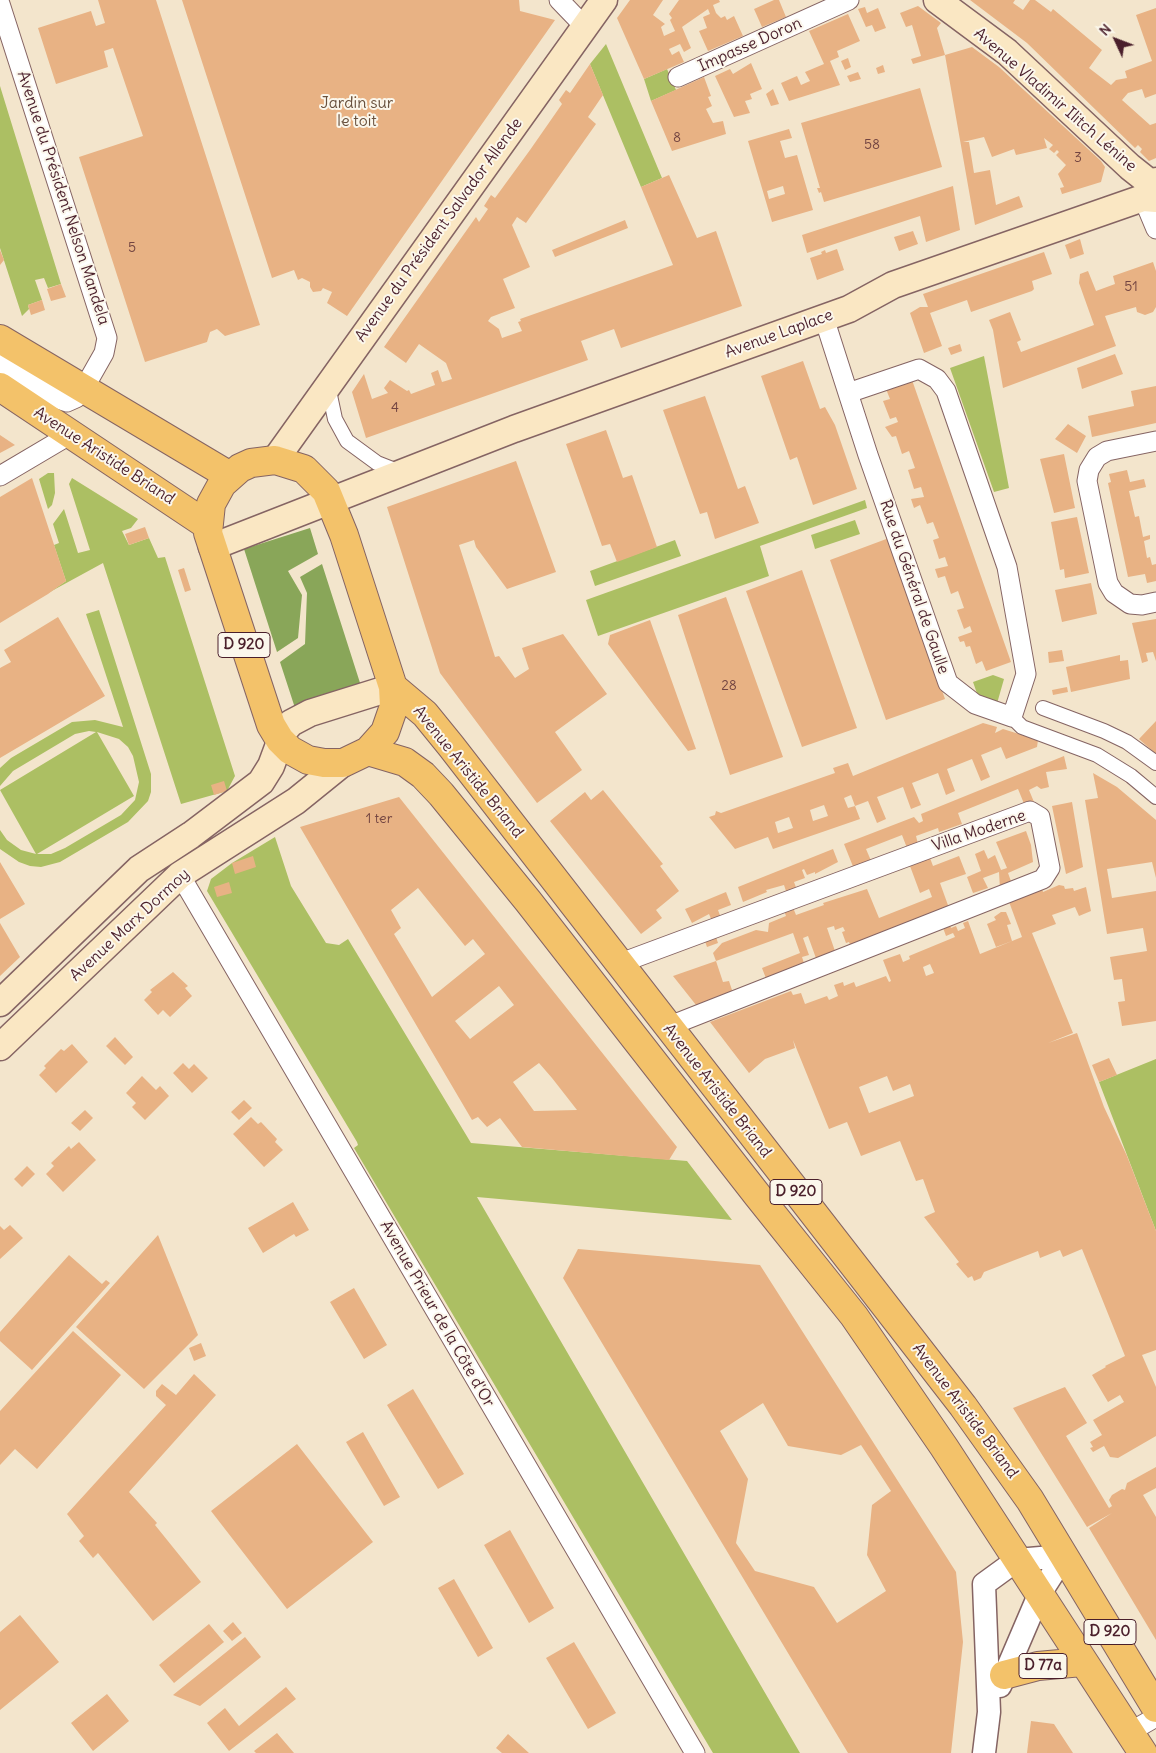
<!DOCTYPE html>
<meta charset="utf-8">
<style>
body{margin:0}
#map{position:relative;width:1156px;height:1753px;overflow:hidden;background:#f3e5cc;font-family:Delius,sans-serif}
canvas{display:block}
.north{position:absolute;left:1091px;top:15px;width:50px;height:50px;-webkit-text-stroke:4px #fbf7ec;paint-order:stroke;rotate:313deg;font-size:14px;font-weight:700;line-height:20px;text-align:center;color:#4a1f2b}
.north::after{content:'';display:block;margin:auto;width:18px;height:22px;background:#4a1f2b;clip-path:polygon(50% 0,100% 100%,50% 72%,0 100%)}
</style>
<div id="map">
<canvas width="1156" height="1753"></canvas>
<div class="north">N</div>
</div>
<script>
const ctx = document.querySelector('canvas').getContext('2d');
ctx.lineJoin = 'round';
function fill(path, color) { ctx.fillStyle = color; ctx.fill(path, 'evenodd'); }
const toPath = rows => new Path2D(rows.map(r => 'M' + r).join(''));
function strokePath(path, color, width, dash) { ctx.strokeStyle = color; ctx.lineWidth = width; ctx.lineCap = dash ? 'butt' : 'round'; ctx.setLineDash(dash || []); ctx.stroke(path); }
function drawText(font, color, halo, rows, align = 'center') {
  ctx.font = font + ' Delius,sans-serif'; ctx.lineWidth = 4; ctx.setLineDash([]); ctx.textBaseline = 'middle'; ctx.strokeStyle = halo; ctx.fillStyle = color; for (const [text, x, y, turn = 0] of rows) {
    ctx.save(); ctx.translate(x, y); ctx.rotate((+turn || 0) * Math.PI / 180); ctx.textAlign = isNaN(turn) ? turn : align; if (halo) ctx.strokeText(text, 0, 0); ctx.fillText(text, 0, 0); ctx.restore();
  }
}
fill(toPath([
 [606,44,662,178,641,187,590,64],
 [667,69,676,90,651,101,644,79],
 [0,86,61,284,48,288,44,278,35,280,42,300,28,305,29,309,22,316,0,248],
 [984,356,1009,488,994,492,950,368],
 [48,473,54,473,55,493,52,505,48,509,39,479],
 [72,478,138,519,131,528,122,531,129,545,149,538,158,558,165,557,235,776,227,791,181,804,103,563,48,593,66,581,54,545,59,543,53,524,64,509,78,553,90,550,69,484],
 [865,500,867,508,760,546,769,576,598,636,586,600],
 [855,520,860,534,815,549,811,535],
 [675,540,681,556,595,586,590,571],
 [99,610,151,774,151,792,148,801,128,822,60,862,41,867,30,866,19,862,0,849,0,830,7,840,21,850,36,854,0,790,96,732,89,731,75,734,13,771,0,786,0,768,11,758,72,722,95,720,123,727,86,614],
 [97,732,119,739,128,747,133,756,139,782,135,800,121,815,65,848,51,854,37,854,134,796],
 [993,675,1004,679,996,707,980,702,973,682],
 [275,837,291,886,326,943,339,945,348,939,471,1143,687,1161,732,1220,477,1197,800,1753,713,1753,354,1148,358,1145,357,1142,207,891,211,879,232,863],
 [1156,1059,1156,1231,1099,1082]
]), '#acbf63');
fill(toPath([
 [310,528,318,554,288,571,302,595,298,638,277,652,244,549],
 [322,564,361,686,295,708,280,662,305,644,307,593,300,577]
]), '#89a659');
fill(toPath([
 [98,0,156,0,260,325,225,336,217,329,210,332,207,342,145,362,79,157,143,136,113,48,104,51,108,67,56,84,38,28,91,11,96,26,105,23],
 [182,0,519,0,520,11,555,20,347,316,327,303,332,292,323,288,321,291,313,292,310,287,310,282,302,278,298,280,294,270,272,278],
 [630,0,663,0,653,15,665,24,661,27,664,36,675,31,670,20,672,18,669,14,679,0,719,0,720,2,713,5,716,13,721,18,725,16,727,20,734,16,743,36,708,51,699,31,707,28,703,17,710,14,708,9,682,27,691,48,684,52,680,44,669,49,672,55,679,51,684,62,644,79,617,18],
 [774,0,779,0,786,17,762,27,754,9],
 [970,0,1015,0,1013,3,1023,10,1030,0,1035,0,1051,12,1053,9,1102,50,1089,68,1111,85,1116,80,1127,78,1125,71,1152,61,1136,15,1156,8,1156,94,1145,98,1142,89,1128,93,1122,100,1150,125,1156,123,1156,158,1149,161,1140,152,1142,149,1138,145,1135,148,1027,43],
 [918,6,941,23,937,28,945,55,972,47,999,67,1101,161,1105,167,1101,182,1059,195,1062,194,1060,188,1064,187,1058,174,1066,165,1056,155,1059,152,1057,150,1054,153,1049,149,1053,145,1044,138,1047,148,1016,155,1014,149,992,157,984,137,963,142,969,142,974,173,990,170,996,205,1019,196,1023,207,975,225,945,55,913,64,911,59,921,56,912,25,906,27,900,13],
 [865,7,867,13,878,8,886,28,875,32,872,25,866,27,858,9],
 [848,14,860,41,837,51,839,57,830,61,840,85,789,101,781,83,797,76,801,85,810,81,805,72,824,64,809,31],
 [848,58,851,67,845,70,841,61],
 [751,63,762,89,750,94,752,99,745,101,750,113,734,117,715,76,730,69,733,74],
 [590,64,603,95,588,117,596,124,526,223,517,217,512,225,530,267,503,279,515,308,491,317,488,321,499,329,502,338,522,331,518,322,521,321,520,319,673,265,641,187,669,175,697,238,716,231,742,306,621,348,614,329,581,341,588,360,366,438,352,392,364,374,372,399,388,393,384,388,390,380,407,391,409,390,411,394,435,385,431,373,438,370,442,382,452,379,446,363,419,344,406,363,384,347,476,217,479,222,488,209,484,206,491,195,495,198,530,150,562,104,559,100,566,90,570,93],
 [883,65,885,72,878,74,876,68],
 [858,72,861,79,850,82,847,76],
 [704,77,711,96,708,97,712,106,706,109,713,123,723,121,726,134,672,151,651,101],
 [920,88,942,167,824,202,821,192,819,193,817,188,820,188,801,123],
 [773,89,779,104,771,106,766,94],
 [789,129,792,138,780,141,785,158,797,155,813,210,772,222,748,141],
 [783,186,785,194,769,199,767,191],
 [953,186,960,230,926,242,920,216,807,253,802,235],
 [625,220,628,228,555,257,552,250],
 [913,231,918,244,899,251,894,237],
 [1080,239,1084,254,1070,259,1065,245],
 [837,249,844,270,817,280,810,258,822,254,821,252,825,250,826,253],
 [0,250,4,260,0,265],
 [1044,252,1052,274,1032,281,1034,289,1032,291,971,312,967,300,930,313,942,346,924,353,910,313,920,307,928,307,923,294],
 [1153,262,1156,271,1156,307,1153,312,1145,315,1137,312,1136,307,1105,316,1116,346,1003,388,993,330,989,320,1010,312,1021,340,1017,342,1021,352,1094,325,1079,283,1080,274,1088,271,1096,291,1115,284,1113,276],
 [61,284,66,297,51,301,47,289],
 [42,300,45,310,31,315,28,305],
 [960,344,962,351,951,355,948,348],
 [1115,354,1123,374,1082,389,1077,368],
 [803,361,820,409,825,407,835,425,857,489,813,505,797,457,790,460,761,376],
 [912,380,1011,662,986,671,982,661,976,664,970,646,966,647,964,641,960,642,958,637,972,632,970,626,964,629,957,610,964,608,958,591,951,594,945,576,938,578,935,569,948,566,945,557,939,559,933,540,939,538,933,522,927,524,920,505,914,508,911,499,924,497,921,487,914,489,908,470,915,468,909,451,902,454,896,436,892,437,885,427,898,422,896,417,890,419,883,401,890,399,886,389],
 [1156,386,1156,423,1092,437,1088,416,1134,406,1131,391],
 [705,396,738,489,745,486,759,523,715,539,707,512,700,514,663,410],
 [1068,424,1086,436,1077,453,1055,439],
 [606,430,623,478,632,475,657,547,617,562,610,544,602,546,566,444],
 [0,435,15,445,0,453],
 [1064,454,1075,508,1054,513,1040,459],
 [516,461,556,572,507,589,476,547,474,540,459,545,495,657,499,656,515,678,529,669,522,648,563,634,607,694,555,732,582,770,537,803,440,673,387,507],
 [1127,470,1130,482,1144,479,1146,487,1129,491,1135,517,1139,516,1143,537,1150,535,1150,539,1144,541,1147,558,1150,557,1152,565,1156,564,1156,581,1147,583,1145,574,1128,577,1108,483,1111,482,1109,474],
 [32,478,66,581,48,594,0,623,0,497],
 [1077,517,1089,573,1065,578,1064,569,1060,570,1051,522],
 [145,527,149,538,129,545,125,534],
 [889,538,945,699,886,720,830,560],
 [184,568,191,590,185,592,178,570],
 [802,570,857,728,802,747,746,591],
 [1091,583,1097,614,1062,622,1055,590],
 [726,597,783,757,730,775,678,615],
 [58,617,105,696,0,758,0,668,11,662,4,650],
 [1156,619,1156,661,1153,652,1146,653,1148,661,1142,663,1132,623],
 [650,620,696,749,688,751,608,644,610,635],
 [1062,650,1064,661,1049,663,1048,652],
 [1120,655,1120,661,1128,660,1130,679,1071,692,1066,667],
 [1067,687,1068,692,1053,695,1052,690],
 [1156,721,1156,754,1139,739],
 [983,723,997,727,995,733,1003,729,1038,740,1037,747,1006,759,1001,747,981,755,990,777,981,781,972,759,947,769,955,791,946,795,938,773,912,783,921,805,911,809,903,787,877,797,886,819,877,823,868,801,855,806,860,819,773,849,768,837,735,849,709,817,715,815,716,811,721,813,835,773,833,768,848,763,853,776],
 [851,795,855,806,848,808,844,798],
 [824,805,828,816,813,821,810,810],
 [789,817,793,828,778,833,775,822],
 [1064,756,1067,769,1046,772,1049,787,1041,789,1037,786,1029,790,1034,802,1025,806,1018,789,958,813,962,824,939,832,938,828,916,836,918,844,907,848,902,835,866,849,872,863,854,869,844,844,914,817,919,823,923,821,921,814],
 [1093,773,1117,787,1156,820,1156,878,1152,862,1107,869,1112,898,1156,891,1156,1021,1122,1026,1118,1002,1125,1001,1122,979,1114,980,1110,957,1147,951,1143,928,1107,934,1085,800,1098,798],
 [224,781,227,791,214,795,211,785],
 [603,790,663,864,660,866,679,891,656,910,662,918,641,934,550,821,585,792,591,800],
 [399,797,677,1147,669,1160,522,1147,500,1118,487,1127,478,1117,472,1120,300,827],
 [418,888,465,946,473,939,485,954,432,997,394,934,401,928,391,910],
 [499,986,514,1005,470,1039,455,1021],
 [539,1063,552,1078,577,1110,534,1111,513,1082],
 [1072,802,1083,867,1066,874,1052,806],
 [1026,831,1031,845,1033,862,1008,873,1012,884,1000,889,999,872,983,878,988,888,973,893,967,877,981,871,975,854,984,850,988,859,995,855,1001,870,1007,868,996,842],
 [833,849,838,862,815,874,815,872,807,875,804,869,802,870,805,878,794,882,797,890,787,894,784,885,766,890,767,892,743,902,738,887],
 [253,856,256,867,235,874,232,863],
 [959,856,966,874,940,883,949,908,851,947,849,942,846,943,842,932,845,931,843,927,835,930,834,926,827,928,836,954,817,961,808,936,803,938,809,955,802,957,805,966,767,981,762,968,800,953,793,933,716,961,713,953,722,943,756,930,768,932,769,923,786,916,783,908,792,905,796,915,824,905,823,903,867,889,879,918,932,897,929,889,920,893,910,866,930,858,933,866],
 [0,862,25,904,0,919],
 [229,882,232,893,217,897,214,887],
 [1059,885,1064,886,1065,889,1073,888,1074,891,1086,887,1091,911,1079,916,1075,907,1052,915,1056,924,1032,933,1073,1033,1048,1043,1077,1033,1104,1107,1127,1156,1156,1231,1156,1350,1142,1355,1156,1387,1156,1436,1118,1458,1110,1457,1104,1446,1093,1452,1090,1448,1093,1447,1090,1442,1102,1435,1093,1420,1124,1402,1120,1395,1108,1402,1092,1375,1106,1367,1105,1366,1125,1356,1082,1249,1063,1257,1060,1250,1040,1258,1038,1251,984,1272,981,1278,974,1281,972,1276,968,1278,956,1264,959,1262,924,1217,935,1212,923,1179,916,1181,900,1141,861,1156,847,1122,829,1129,793,1040,795,1048,765,1059,749,1073,710,1022,791,991,793,995,801,993,805,1004,827,996,829,1000,838,996,834,985,843,982,844,986,854,982,856,987,886,976,889,982,891,981,883,960,900,954,903,962,910,959,909,956,955,937,953,933,946,936,942,925,949,922,951,928,956,926,958,931,965,928,963,923,968,921,980,954,1022,937,1008,899,1041,886,1043,892],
 [930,964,934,973,926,976,923,967],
 [887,1076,893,1091,910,1084,914,1096,869,1113,859,1087],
 [726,892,731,905,718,910,721,918,712,921,709,914,692,923,685,909],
 [1001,912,1006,912,1011,924,1007,925,1012,941,996,947,987,924,996,920,994,917],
 [0,923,20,957,0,976],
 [715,934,718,943,707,947,704,938],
 [716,961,723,982,729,981,733,993,700,1010,673,976],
 [173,972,188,986,185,988,192,996,170,1017,163,1010,158,1015,144,1000,152,992,150,990],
 [115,1037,133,1057,125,1065,106,1046],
 [72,1044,88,1062,56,1093,39,1075,46,1068,44,1066,61,1049,64,1051],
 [1109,1058,1117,1075,1099,1082,1092,1065],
 [183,1063,189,1069,194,1064,208,1078,192,1093,173,1073],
 [142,1076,156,1090,160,1086,169,1096,145,1120,132,1107,136,1103,126,1093],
 [244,1100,252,1108,239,1120,231,1112],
 [85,1110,93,1118,80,1131,71,1123],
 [251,1117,258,1124,261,1122,277,1139,275,1142,283,1150,264,1167,233,1134],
 [79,1142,96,1160,63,1192,46,1174,54,1166,51,1163,69,1146,71,1149],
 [27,1166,35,1174,22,1187,14,1179],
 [293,1202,309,1230,296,1237,294,1234,263,1253,248,1228],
 [10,1225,23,1238,0,1259,0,1226,4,1230],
 [158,1235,198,1335,144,1389,76,1327],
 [578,1249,760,1265,956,1572,963,1642,951,1753,848,1753,563,1278],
 [763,1403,788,1446,841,1455,861,1445,891,1491,872,1505,867,1555,886,1591,837,1623,814,1587,755,1571,736,1543,748,1479,720,1431],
 [69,1255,102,1284,106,1280,110,1283,32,1370,0,1341,0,1332],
 [354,1288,387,1345,364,1359,330,1302],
 [73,1331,121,1375,37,1469,15,1449,0,1465,0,1411],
 [201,1343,206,1356,194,1361,189,1348],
 [194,1374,216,1395,129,1492,157,1523,155,1525,201,1582,153,1621,98,1553,93,1558,79,1541,84,1536,67,1514,166,1405,156,1396,156,1391,162,1384,176,1395],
 [1065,1387,1087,1423,1066,1436,1109,1508,1112,1506,1109,1500,1112,1495,1122,1489,1125,1490,1127,1483,1156,1467,1156,1488,1143,1495,1156,1517,1156,1640,1089,1528,1112,1513,1087,1527,1013,1408],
 [413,1389,464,1474,438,1489,387,1405],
 [363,1432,400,1497,384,1506,346,1442],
 [297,1444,373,1542,287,1609,211,1511],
 [510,1530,554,1608,529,1623,484,1545],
 [454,1579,493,1648,478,1657,438,1588],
 [20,1615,59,1662,0,1710,0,1632],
 [233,1622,242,1633,232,1641,223,1631],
 [209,1624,224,1642,174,1683,159,1665],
 [245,1637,261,1657,200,1706,173,1695],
 [574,1642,616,1713,588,1729,546,1658],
 [286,1687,296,1699,229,1751,207,1723,225,1708,239,1726],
 [107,1694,129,1721,93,1751,71,1723],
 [1031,1721,1054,1724,1073,1753,1027,1753],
 [277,1733,294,1753,256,1753,254,1751],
 [508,1734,529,1753,502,1753,496,1748]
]), '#e8b284');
const pedestrian = toPath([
 [328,386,335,419,347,441,377,463,400,472],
 [1043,708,1104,731,1127,742,1156,763],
 [1012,717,1022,727,1097,755,1131,776,1156,797]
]);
const minor = toPath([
 [559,0,585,27],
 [0,4,107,338,104,353,83,390,76,398,67,402,55,398,0,364],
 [678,77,849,0],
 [1143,198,1156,229],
 [824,318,848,393,868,455,948,683,975,704,1012,717,1026,674,1007,567,946,391,937,379,919,369,848,393],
 [1156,441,1107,451,1097,457,1089,470,1087,481,1108,583,1114,593,1130,604,1142,605,1156,602],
 [0,476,71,434],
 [180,875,695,1753],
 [618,964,1030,811,1040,817,1050,868,1043,879,667,1027],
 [1130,1732,1156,1717]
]);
const tertiary = toPath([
 [1000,1686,1039,1595,1064,1556],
 [984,1753,989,1712,984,1584,1017,1560,1064,1556]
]);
const secondary = toPath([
 [937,0,1007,52,1130,167,1149,182,1156,181],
 [275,460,604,0],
 [212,547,514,429,849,309,893,285,1143,198,1156,199],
 [0,1003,139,869,191,835,261,782,271,766,284,731,291,723,310,713,393,687],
 [0,1047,180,875,296,801,343,763]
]);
const primary = toPath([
 [0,339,230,476],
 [0,387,207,525],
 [275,460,304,469,326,491,344,535,393,687,394,706,385,732,368,751,343,763,324,763,308,760,290,750,280,740,271,725,208,533,211,504,222,484,240,468,251,463,275,460],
 [393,687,425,714,451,746,963,1406,1030,1500,1156,1708],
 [368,751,405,762,423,775,441,794,528,901,758,1196,854,1316,944,1447,1143,1753],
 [1004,1675,1038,1666,1082,1662]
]);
strokePath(pedestrian, '#856463', 16);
strokePath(minor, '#856463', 21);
strokePath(tertiary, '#856463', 25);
strokePath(secondary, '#856463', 29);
strokePath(primary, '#856463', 30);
strokePath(pedestrian, '#fff', 14);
strokePath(minor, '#fff', 19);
strokePath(tertiary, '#fff', 22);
strokePath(secondary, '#fae7c3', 26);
strokePath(primary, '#f3c26a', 28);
drawText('14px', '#724441', null, [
 ["8",677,138],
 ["58",872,145],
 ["3",1078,158],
 ["5",132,248],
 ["51",1131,287],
 ["4",395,408],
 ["28",729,686],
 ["1 ter",379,819]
]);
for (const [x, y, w] of [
 [244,645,52],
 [796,1192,52],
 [1110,1632,52],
 [1043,1666,48]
]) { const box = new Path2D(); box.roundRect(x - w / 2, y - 12.5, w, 25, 4); ctx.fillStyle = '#fbf7ec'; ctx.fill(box); strokePath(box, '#4a1f2b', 1); }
drawText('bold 15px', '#4a1f2b', null, [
 ["D 920",244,645],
 ["D 920",796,1192],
 ["D 920",1110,1632],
 ["D 77a",1043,1666]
]);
drawText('16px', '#4a1f2b', '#fbf7ec', [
 ["Impasse Doron",750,45,-24],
 ["Avenue Vladimir Ilitch Lénine",1055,100,41],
 ["Avenue du Président Nelson Mandela",63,198,72],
 ["Avenue du Président Salvador Allende",439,230,-54],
 ["Avenue Laplace",779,334,-20],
 ["Avenue Aristide Briand",104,456,33],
 ["Rue du Général de Gaulle",914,587,71],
 ["Avenue Aristide Briand",468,772,51],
 ["Villa Moderne",979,831,-19],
 ["Avenue Marx Dormoy",130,925,-43],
 ["Avenue Aristide Briand",717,1091,52],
 ["Avenue Prieur de la Côte d'Or",437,1314,60],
 ["Avenue Aristide Briand",965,1411,53]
]);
drawText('16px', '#674f3c', '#fbf7ec', [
 ["Jardin sur",357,103],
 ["le toit",357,121]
]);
</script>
